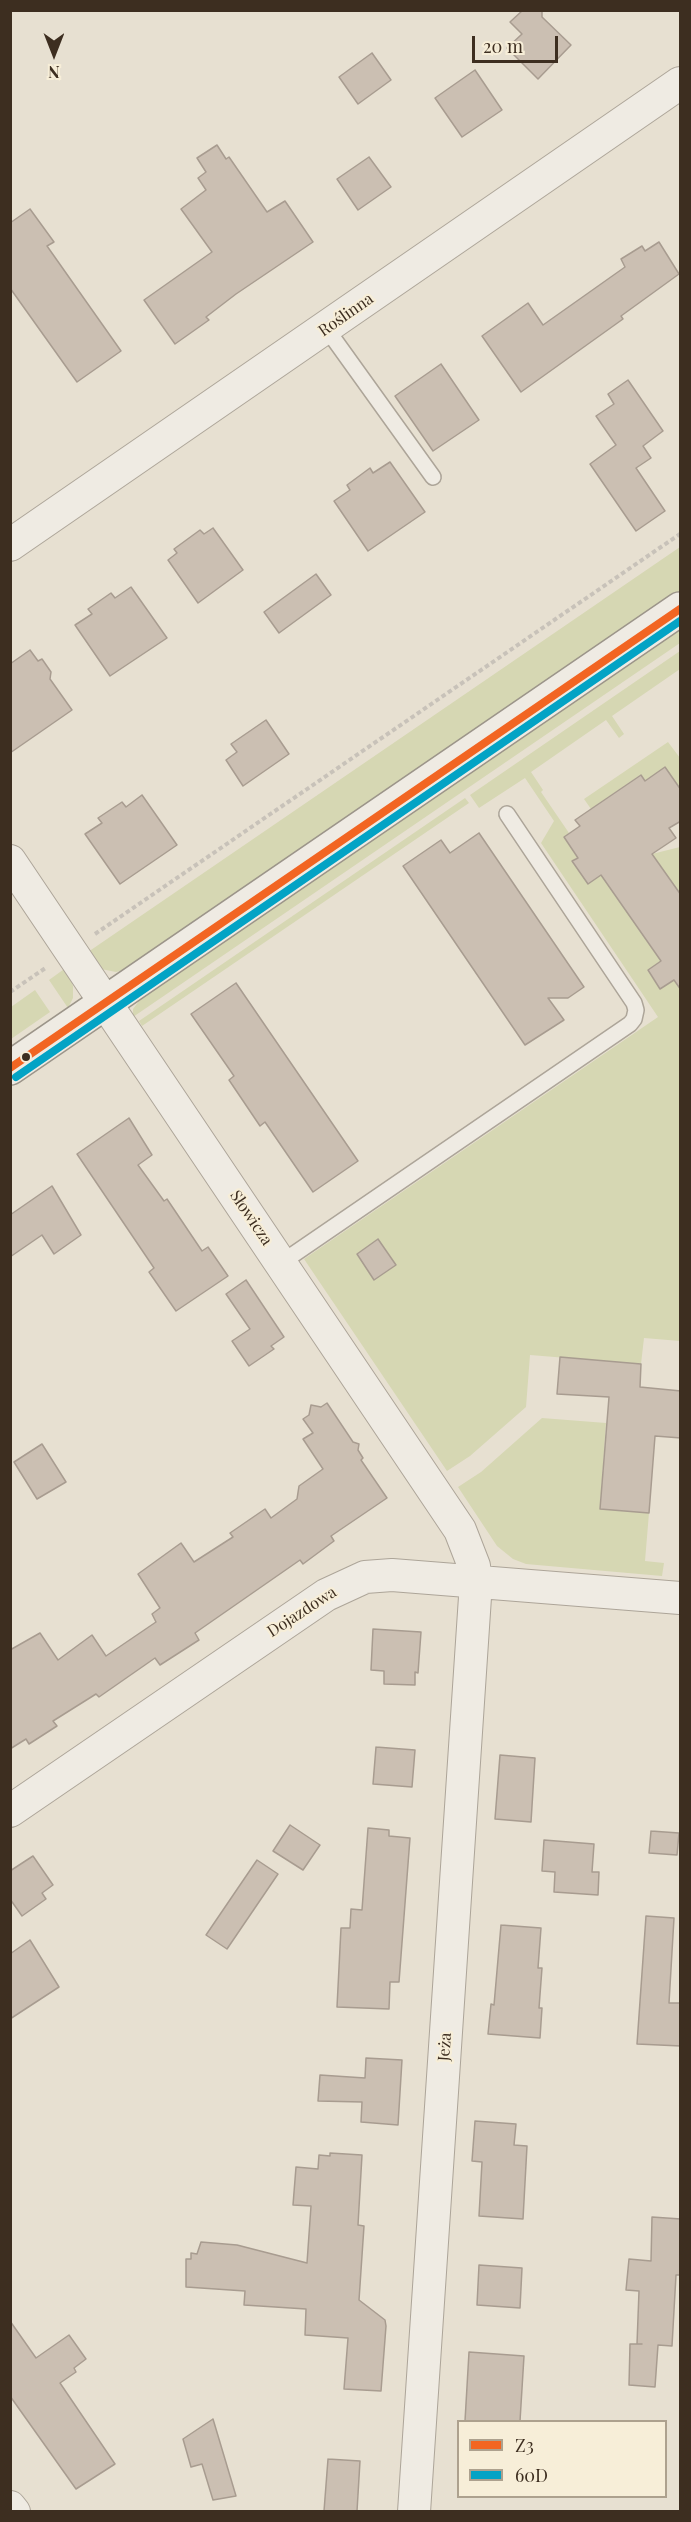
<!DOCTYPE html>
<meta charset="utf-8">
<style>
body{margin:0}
#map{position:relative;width:691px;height:2522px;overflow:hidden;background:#e7e0d1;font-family:"Playfair Display",serif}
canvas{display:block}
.frame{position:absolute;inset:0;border:12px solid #3d2e20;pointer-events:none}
.legend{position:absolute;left:457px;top:2420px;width:210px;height:78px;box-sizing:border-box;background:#f7eed8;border:2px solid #ada18e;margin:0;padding:8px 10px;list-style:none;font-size:18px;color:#3d2e20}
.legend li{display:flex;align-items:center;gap:12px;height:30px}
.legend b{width:30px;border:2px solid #ada18e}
.north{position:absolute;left:24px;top:24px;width:60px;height:60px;-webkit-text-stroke:4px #f7eed8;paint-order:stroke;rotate:180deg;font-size:16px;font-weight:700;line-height:24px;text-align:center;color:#3d2e20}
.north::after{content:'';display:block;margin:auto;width:21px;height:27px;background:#3d2e20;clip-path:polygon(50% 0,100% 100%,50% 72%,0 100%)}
.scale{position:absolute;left:472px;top:36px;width:86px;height:27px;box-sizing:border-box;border:3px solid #3d2e20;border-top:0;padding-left:8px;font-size:18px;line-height:21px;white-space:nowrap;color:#3d2e20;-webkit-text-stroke:4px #f7eed8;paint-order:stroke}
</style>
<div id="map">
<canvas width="691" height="2522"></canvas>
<div class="frame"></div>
<ul class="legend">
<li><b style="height:8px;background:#f26522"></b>Z3</li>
<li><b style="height:8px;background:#03a3c5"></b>60D</li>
</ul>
<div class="north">N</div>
<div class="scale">20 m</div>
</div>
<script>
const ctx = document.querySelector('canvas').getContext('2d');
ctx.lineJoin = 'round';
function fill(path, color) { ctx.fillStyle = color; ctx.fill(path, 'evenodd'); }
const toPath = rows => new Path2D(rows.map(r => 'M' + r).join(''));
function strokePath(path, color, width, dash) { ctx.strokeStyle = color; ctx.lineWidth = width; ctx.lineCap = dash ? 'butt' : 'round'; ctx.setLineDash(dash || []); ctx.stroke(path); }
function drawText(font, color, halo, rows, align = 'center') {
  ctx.font = font + ' "Playfair Display",serif'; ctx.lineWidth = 4.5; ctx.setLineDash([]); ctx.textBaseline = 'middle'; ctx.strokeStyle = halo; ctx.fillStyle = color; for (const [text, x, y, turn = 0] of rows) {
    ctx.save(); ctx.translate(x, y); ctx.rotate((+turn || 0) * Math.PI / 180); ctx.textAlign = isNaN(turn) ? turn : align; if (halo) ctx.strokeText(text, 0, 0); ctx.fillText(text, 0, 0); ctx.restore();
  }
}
fill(toPath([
 [680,547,680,590,124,970,116,972,101,969,88,952],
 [680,629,680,643,133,1017,133,1009,142,997],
 [680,651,680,669,612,716,624,734,619,738,606,720,531,772,543,790,541,792,569,833,564,837,578,857,572,861,627,858,607,883,661,961,648,971,660,989,680,975,680,1341,644,1338,641,1364,530,1355,526,1407,470,1456,447,1471,304,1259,658,1017,541,843,554,821,525,778,479,808,470,795],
 [668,742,680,758,680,790,645,781,640,775,591,809,584,799],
 [465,798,469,803,142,1026,139,1021],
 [680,847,680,895,652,854],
 [67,967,73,986,73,998,68,1008,49,980],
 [35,990,50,1012,11,1039,11,1007],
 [542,1418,606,1423,600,1508,649,1513,645,1561,664,1563,662,1576,526,1564,513,1559,497,1546,458,1487,481,1472]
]), '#d6d7b3');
const building = toPath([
 [523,10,542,10,542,17,571,45,538,79,507,48,522,34,510,22,523,10],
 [372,53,391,80,358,104,339,77,372,53],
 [475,70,502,110,462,137,435,98,475,70],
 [217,145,226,159,229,157,267,212,285,201,313,242,236,294,206,317,209,320,175,344,144,300,212,252,181,209,206,190,198,178,206,172,197,158,217,145],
 [369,157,391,187,358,210,337,179,369,157],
 [30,209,54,242,47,246,121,351,77,382,10,288,10,223,30,209],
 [659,242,679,274,621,316,623,319,521,392,482,336,528,303,543,325,625,267,621,259,642,246,645,251,659,242],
 [441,364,479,420,433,451,395,396,441,364],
 [628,380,663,431,643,446,651,458,636,468,665,511,636,531,590,464,616,445,596,416,614,404,608,394,628,380],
 [390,462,425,512,368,551,334,501,350,490,347,485,370,468,373,473,390,462],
 [213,528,243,570,198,603,168,560,177,553,174,549,200,530,204,534,213,528],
 [316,574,331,595,279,633,264,612,316,574],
 [131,587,167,638,110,676,75,625,92,614,88,609,111,593,115,598,131,587],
 [30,650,38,661,42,659,51,672,50,679,72,710,10,753,10,664,30,650],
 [266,720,289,754,243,786,226,760,237,752,231,744,266,720],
 [665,767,681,790,681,821,669,828,676,838,652,854,681,895,681,990,674,980,660,989,648,970,661,961,601,875,588,884,572,861,578,858,564,837,580,826,575,820,641,775,645,781,665,767],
 [142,795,177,845,120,884,85,834,102,823,98,818,122,802,126,807,142,795],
 [479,833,584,987,568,998,548,998,564,1020,525,1045,403,866,441,840,450,853,479,833],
 [236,983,358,1161,313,1192,265,1122,260,1126,229,1080,234,1076,191,1014,236,983],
 [129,1118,152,1155,138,1165,164,1201,167,1199,202,1251,208,1247,228,1276,176,1311,149,1272,154,1268,77,1154,129,1118],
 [52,1186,81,1235,54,1254,42,1235,10,1257,10,1215,52,1186],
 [378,1239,396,1265,374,1280,357,1254,378,1239],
 [246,1280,284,1337,271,1346,274,1349,249,1366,232,1341,250,1329,226,1294,246,1280],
 [560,1357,641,1364,640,1387,681,1391,681,1438,655,1436,649,1513,600,1509,609,1397,557,1394,560,1357],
 [327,1403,353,1442,359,1444,358,1450,363,1458,361,1460,387,1498,331,1536,334,1541,303,1564,300,1560,195,1633,199,1640,160,1665,155,1658,99,1697,96,1694,53,1721,57,1726,29,1744,26,1739,10,1749,10,1650,40,1633,58,1660,92,1635,106,1656,156,1622,152,1614,160,1608,138,1574,181,1543,194,1562,233,1537,230,1533,265,1509,271,1518,297,1499,299,1486,323,1469,303,1439,313,1433,303,1419,309,1415,311,1405,321,1407,327,1403],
 [42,1444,66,1482,37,1499,14,1462,42,1444],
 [373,1629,421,1632,418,1673,415,1672,415,1685,384,1684,384,1671,371,1670,373,1629],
 [376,1747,415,1750,412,1787,373,1784,376,1747],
 [500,1755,535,1758,531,1822,495,1819,500,1755],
 [290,1825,320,1845,303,1870,273,1851,290,1825],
 [368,1828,389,1830,389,1836,410,1838,399,1982,390,1982,389,2009,337,2007,341,1928,350,1928,351,1909,362,1910,368,1828],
 [651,1831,679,1833,677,1855,649,1853,651,1831],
 [544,1840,594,1844,592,1872,599,1872,598,1895,554,1892,555,1872,542,1871,544,1840],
 [33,1856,53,1885,42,1893,46,1899,22,1916,10,1899,10,1871,33,1856],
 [257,1860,278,1874,227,1949,206,1935,257,1860],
 [646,1916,674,1918,669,2003,681,2003,681,2046,637,2044,646,1916],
 [501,1925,541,1928,538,1968,542,1968,539,2008,542,2008,540,2038,488,2034,491,2004,494,2005,501,1925],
 [30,1940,59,1987,10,2019,10,1954,30,1940],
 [366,2058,402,2060,398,2125,361,2122,362,2102,318,2101,320,2075,365,2078,366,2058],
 [475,2121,516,2124,514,2145,527,2146,523,2219,479,2216,482,2162,472,2161,475,2121],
 [330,2153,362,2155,358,2225,364,2226,359,2300,385,2320,386,2326,381,2391,344,2389,348,2338,305,2335,306,2309,244,2305,245,2291,186,2287,186,2259,191,2259,191,2253,197,2254,201,2242,237,2245,307,2263,311,2206,293,2205,296,2167,318,2169,319,2155,330,2156,330,2153],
 [652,2217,681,2219,681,2275,676,2275,672,2346,658,2345,655,2387,629,2385,630,2344,642,2344,637,2344,639,2291,626,2290,629,2259,651,2261,652,2217],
 [479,2265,522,2268,520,2308,477,2305,479,2265],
 [10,2321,36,2358,69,2335,86,2359,74,2368,76,2372,60,2383,115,2464,76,2489,10,2396,10,2321],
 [469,2352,524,2356,520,2421,465,2421,469,2352],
 [213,2419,236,2496,213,2500,202,2464,191,2467,183,2439,213,2419],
 [328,2459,360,2461,357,2511,324,2511,328,2459]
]);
fill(building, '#cbbfb2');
strokePath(building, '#a89c90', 1.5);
const lane = toPath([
 [326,328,433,477],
 [281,1263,630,1024,634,1019,636,1010,634,1003,507,814]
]);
const street = toPath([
 [10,545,680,83],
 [10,861,460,1530,474,1566,476,1582,414,2512],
 [10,1811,326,1595,365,1577,392,1575,680,1598],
 [10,2507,14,2512]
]);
const secondary = toPath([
 [10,1068,680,609]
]);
strokePath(lane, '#ada599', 18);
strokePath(street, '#ada599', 34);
strokePath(secondary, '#9c958a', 36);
strokePath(toPath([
 [95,934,680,534],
 [10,992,47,967]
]), '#c8c2b9', 4, [4.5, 3]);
strokePath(lane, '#efebe3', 15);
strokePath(street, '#efebe3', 32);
strokePath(secondary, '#efebe3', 33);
strokePath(toPath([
 [10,1068,680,609]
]), '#f26522', 8);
strokePath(toPath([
 [16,1077,680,621]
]), '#03a3c5', 8);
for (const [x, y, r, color] of [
 [26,1057,5,"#3d2e20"]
]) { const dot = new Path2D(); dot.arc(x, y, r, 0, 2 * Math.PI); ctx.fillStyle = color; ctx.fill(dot); strokePath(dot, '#f7eed8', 2); }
drawText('16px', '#3d2e20', '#f7eed8', [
 ["Roślinna",346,315,-35],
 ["Słowicza",251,1218,56],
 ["Dojazdowa",302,1612,-33],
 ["Jeża",445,2047,-86]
]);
</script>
